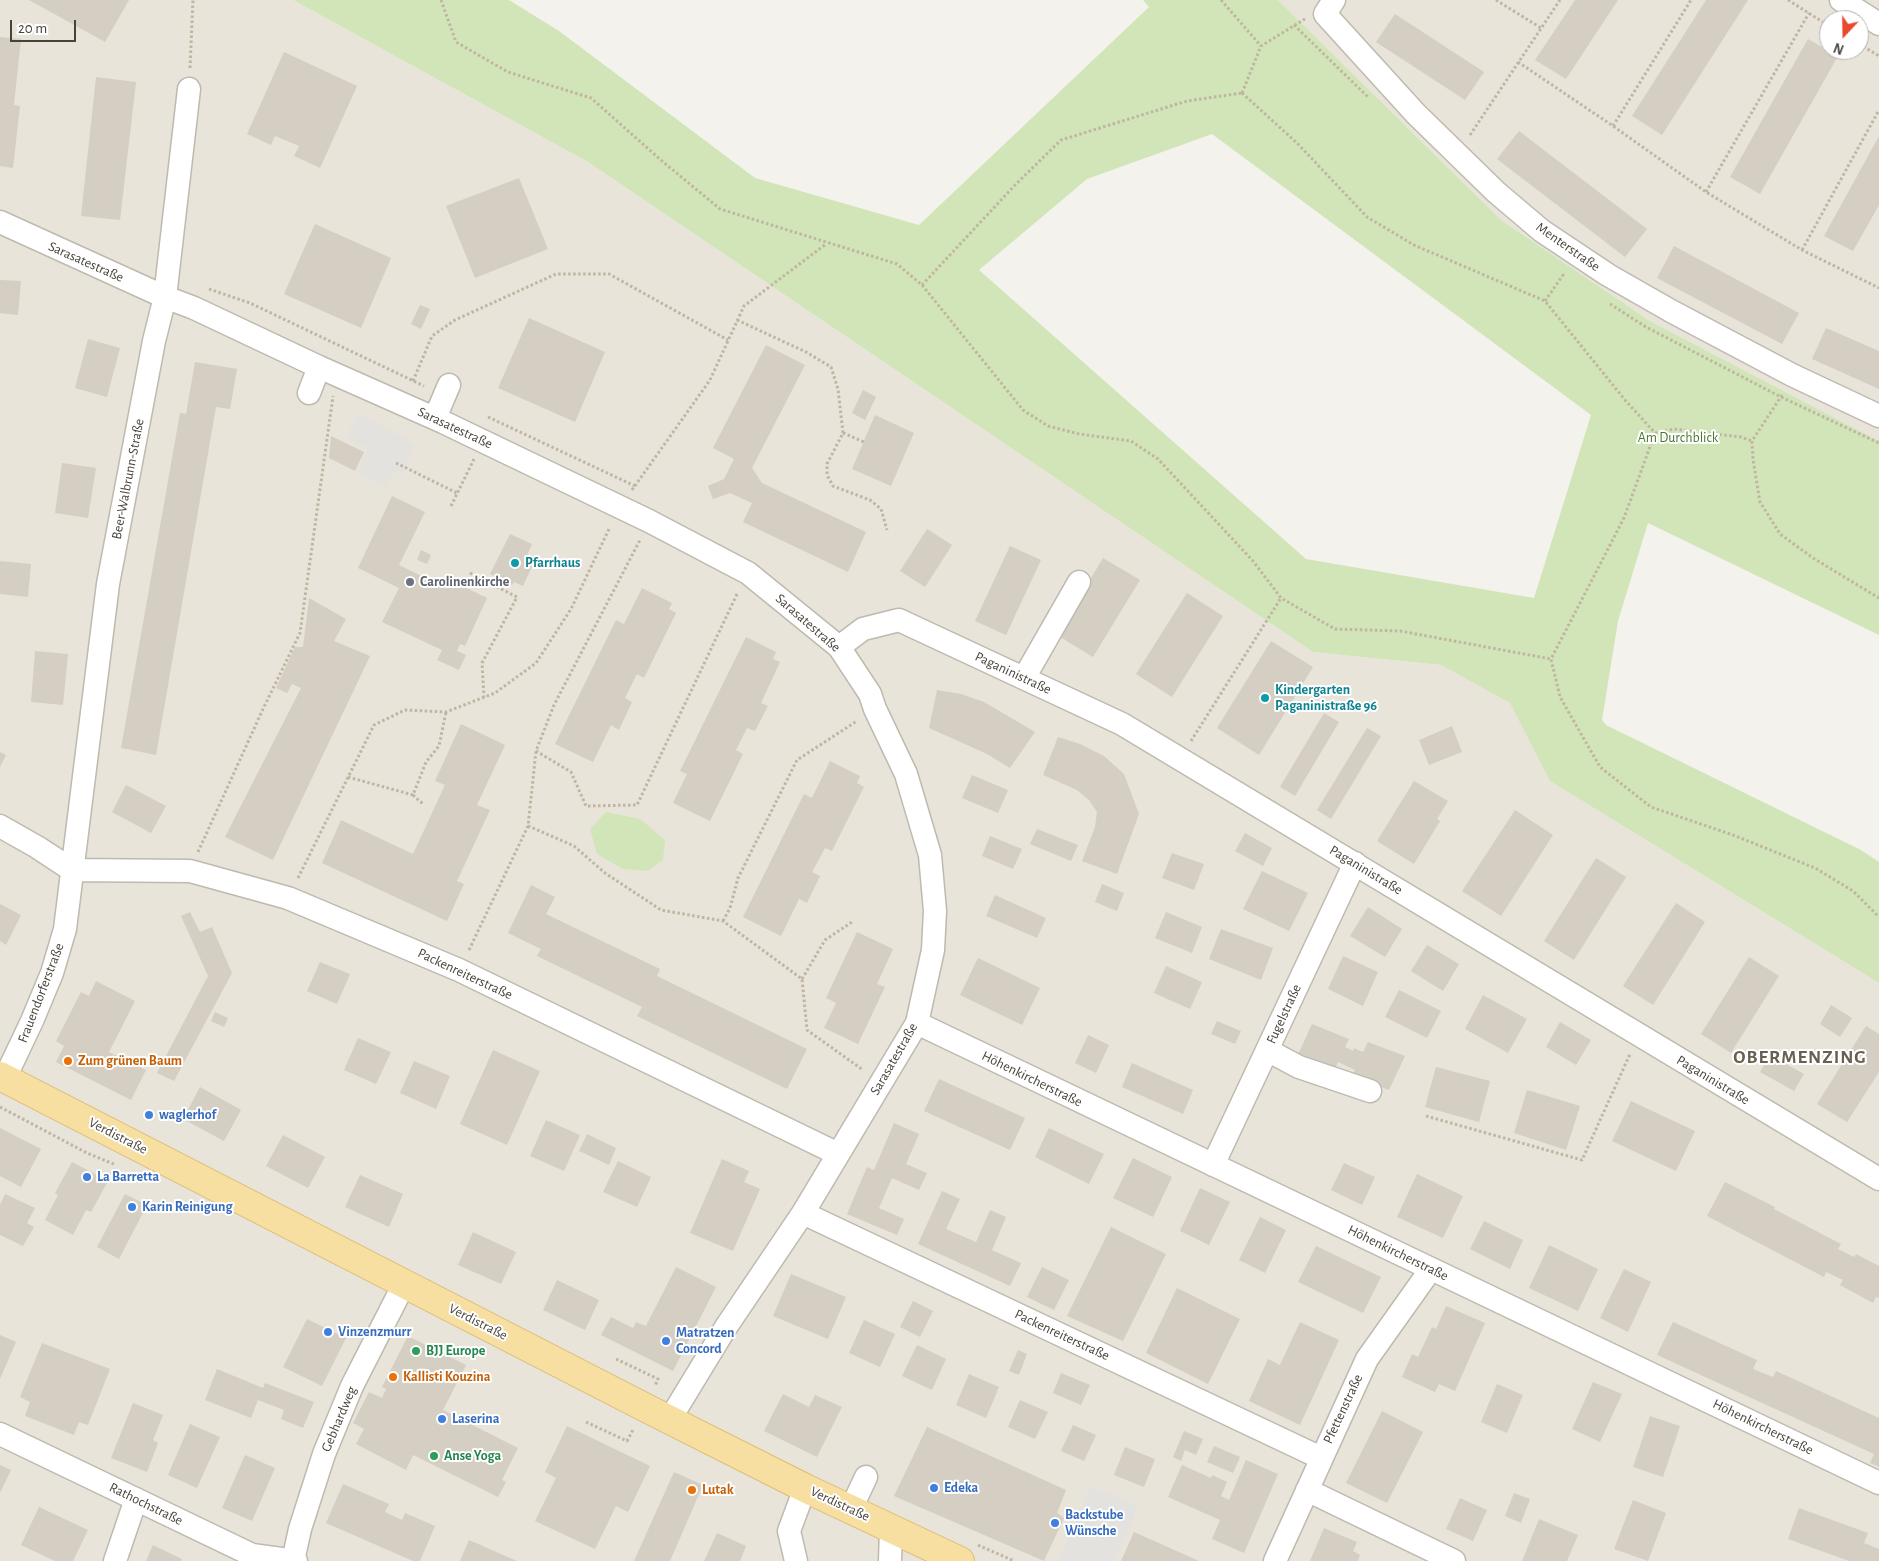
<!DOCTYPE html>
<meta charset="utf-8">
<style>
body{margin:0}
#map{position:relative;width:1879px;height:1561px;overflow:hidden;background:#f4f2ec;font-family:"Alegreya Sans",sans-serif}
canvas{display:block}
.north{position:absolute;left:1819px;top:10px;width:50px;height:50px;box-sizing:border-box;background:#fff;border:1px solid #b6b4b0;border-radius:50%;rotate:201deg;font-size:14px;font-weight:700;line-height:20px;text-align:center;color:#48433a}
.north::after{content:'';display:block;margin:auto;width:18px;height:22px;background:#e94a2e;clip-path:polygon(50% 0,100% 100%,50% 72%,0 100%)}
.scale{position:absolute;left:10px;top:20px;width:66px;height:22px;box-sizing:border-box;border:2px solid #48433a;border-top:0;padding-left:6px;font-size:15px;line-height:18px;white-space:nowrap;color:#48433a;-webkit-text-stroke:4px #fff;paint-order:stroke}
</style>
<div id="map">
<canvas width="1879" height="1561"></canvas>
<div class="north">N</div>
<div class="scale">20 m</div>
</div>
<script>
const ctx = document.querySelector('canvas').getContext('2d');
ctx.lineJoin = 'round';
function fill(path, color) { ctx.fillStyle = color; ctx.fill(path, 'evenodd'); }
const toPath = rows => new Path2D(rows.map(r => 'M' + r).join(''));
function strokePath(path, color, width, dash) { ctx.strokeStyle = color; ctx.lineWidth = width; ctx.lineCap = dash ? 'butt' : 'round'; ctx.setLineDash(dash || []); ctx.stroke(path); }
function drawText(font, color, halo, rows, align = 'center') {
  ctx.font = font + ' "Alegreya Sans",sans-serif'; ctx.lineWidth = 4; ctx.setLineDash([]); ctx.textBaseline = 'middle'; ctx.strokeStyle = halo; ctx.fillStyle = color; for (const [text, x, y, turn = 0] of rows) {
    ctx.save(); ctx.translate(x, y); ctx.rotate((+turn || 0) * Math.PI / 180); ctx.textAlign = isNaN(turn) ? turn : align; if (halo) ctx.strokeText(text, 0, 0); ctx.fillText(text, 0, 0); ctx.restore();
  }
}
fill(toPath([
 [0,0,293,0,588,162,1313,652,1441,665,1511,703,1550,781,1879,983,1879,1561,0,1561],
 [1278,0,1879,0,1879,441,1650,321,1501,220],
 [1829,20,1859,20,1859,50,1829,50]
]), '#e8e4da');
fill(toPath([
 [293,0,509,0,559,31,755,178,919,225,1149,7,1143,0,1278,0,1501,220,1650,321,1879,441,1879,635,1648,523,1618,621,1602,720,1606,725,1861,850,1879,862,1879,983,1550,781,1510,703,1441,665,1313,652,588,162],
 [1212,134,1591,415,1534,598,1306,559,979,270,1087,179],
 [606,812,640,819,665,840,663,860,647,871,623,869,597,854,590,829]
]), '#d1e5b8');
fill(toPath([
 [358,413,416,444,401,475,394,471,385,487,357,474,368,449,346,437],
 [1091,1486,1138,1507,1114,1561,1058,1561]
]), '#e4e2df');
fill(toPath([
 [29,0,129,0,105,42],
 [1575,0,1618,0,1566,79,1535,60],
 [1706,0,1748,0,1662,135,1632,116],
 [1395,14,1484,72,1465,100,1376,42],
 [0,37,21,39,14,105,20,106,13,168,0,166],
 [1808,39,1838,56,1760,194,1730,177],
 [284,52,357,86,320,168,294,156,299,146,275,136,271,145,247,134],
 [96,77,136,82,120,220,81,216],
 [1519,131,1647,229,1625,257,1497,159],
 [1879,136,1879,205,1853,251,1824,236],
 [519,178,548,249,475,278,446,206],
 [315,224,391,258,361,328,284,294],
 [1674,246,1799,313,1782,344,1657,278],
 [0,280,21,281,18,315,0,313],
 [420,305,430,309,421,329,411,324],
 [529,318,605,352,575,422,498,388],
 [1826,328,1879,351,1879,389,1812,359],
 [88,339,120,348,107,397,75,388],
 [766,345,805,365,752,468,762,483,866,532,848,572,743,522,752,503,730,493,713,499,708,486,724,479,734,459,713,448],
 [195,362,237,369,230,409,216,407,156,755,121,748,180,413,186,414],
 [863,390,876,397,865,420,852,413],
 [875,415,914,433,891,486,852,469],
 [331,436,364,452,355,471,329,458],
 [62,463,96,468,88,518,55,513],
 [392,496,425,512,399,565,442,586,446,578,487,598,465,646,460,644,457,651,466,655,459,670,437,660,442,650,382,622,399,588,358,568],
 [927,529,952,545,925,587,900,571],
 [510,534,532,544,527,555,535,560,523,586,514,582,512,585,490,574],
 [1010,546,1041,560,1006,635,975,621],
 [421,550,431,555,427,564,417,560],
 [1103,558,1140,580,1093,657,1057,635],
 [0,561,31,564,28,597,0,594],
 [642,588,672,603,669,609,676,613,644,678,637,674,625,698,632,702,619,730,611,725,593,762,555,744,616,620,624,624],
 [1187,593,1223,616,1172,697,1136,674],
 [309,598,346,619,334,641,370,656,273,860,225,837,301,688,292,684,287,693,276,688,295,647,303,647],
 [746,637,776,652,773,659,780,662,761,703,768,706,755,731,747,728,736,750,743,754,710,821,673,803,687,774,680,771],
 [1271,641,1313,667,1259,755,1217,728],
 [35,651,68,654,63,705,31,702],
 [937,690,961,694,984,702,1035,732,1010,768,987,754,929,728],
 [1324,713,1339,722,1295,796,1280,787],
 [461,724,505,745,477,805,490,810,457,881,464,884,447,921,322,863,341,820,413,854,445,785,435,781],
 [1452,726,1462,752,1429,765,1419,740],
 [1367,728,1381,736,1331,819,1317,810],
 [1058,737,1080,744,1104,756,1124,774,1139,814,1117,874,1082,861,1095,827,1097,812,1089,800,1077,790,1043,775],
 [0,752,6,755,0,767],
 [830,761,860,776,857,783,864,787,832,851,825,848,812,872,820,876,807,903,799,899,781,936,743,917,804,794,812,798],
 [972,775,1008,790,998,813,962,798],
 [1414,781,1448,801,1437,819,1440,821,1414,864,1377,841],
 [126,785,166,806,151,833,112,812],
 [1515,810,1553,835,1501,916,1462,891],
 [1037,829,1078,845,1071,861,1030,844],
 [1245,833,1272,848,1263,866,1235,851],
 [990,836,1022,849,1013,869,982,856],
 [1172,853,1204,864,1194,890,1162,878],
 [1596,858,1626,877,1574,960,1544,941],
 [1262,871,1308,893,1289,931,1243,909],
 [1102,884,1124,893,1117,911,1095,902],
 [531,885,555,897,546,914,660,969,657,976,807,1049,787,1089,637,1016,642,1007,537,956,541,949,508,933],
 [995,895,1046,918,1037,938,986,916],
 [1676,903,1705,922,1653,1005,1623,986],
 [0,904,21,915,6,945,0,941],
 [1368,907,1402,929,1385,957,1350,936],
 [190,912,200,932,212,927,232,973,174,1081,157,1073,208,976,181,916],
 [1166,912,1202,927,1192,953,1155,938],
 [1221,929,1273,948,1261,980,1209,959],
 [857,932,893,949,877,984,885,987,858,1044,824,1028,836,1003,826,998],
 [1427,945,1459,964,1443,991,1411,971],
 [1343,956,1378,972,1363,1006,1328,989],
 [1749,957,1779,976,1731,1053,1701,1034],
 [978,958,1040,988,1022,1025,960,995],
 [320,962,350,974,337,1004,307,991],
 [1166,966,1202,982,1190,1009,1154,993],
 [96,981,135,1001,109,1052,146,1070,131,1100,56,1062,64,1046,56,1041,81,992,89,996],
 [1399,990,1441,1011,1427,1038,1385,1017],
 [1483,995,1527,1019,1508,1053,1465,1029],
 [1831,1005,1852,1018,1840,1037,1820,1024],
 [215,1012,228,1018,224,1027,211,1021],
 [1217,1021,1241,1031,1235,1044,1211,1034],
 [1560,1022,1591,1040,1576,1065,1546,1047],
 [1312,1024,1349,1039,1345,1047,1353,1051,1354,1048,1363,1052,1368,1042,1405,1056,1389,1090,1352,1076,1355,1070,1338,1062,1333,1073,1296,1059],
 [1866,1026,1879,1034,1879,1072,1847,1122,1817,1104],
 [1088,1035,1109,1045,1096,1073,1075,1063],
 [358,1038,391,1052,376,1084,344,1070],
 [493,1050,540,1071,507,1145,460,1124],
 [1770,1055,1804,1074,1794,1091,1760,1072],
 [414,1061,450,1076,436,1109,400,1093],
 [1132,1063,1193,1090,1183,1114,1122,1087],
 [1436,1067,1490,1081,1479,1122,1425,1107],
 [939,1079,1025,1118,1010,1150,924,1111],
 [200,1087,241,1110,224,1141,183,1119],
 [1527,1090,1580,1106,1566,1150,1514,1133],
 [1631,1101,1695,1131,1676,1171,1612,1141],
 [546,1120,580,1135,564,1171,530,1156],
 [894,1123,919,1134,906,1164,927,1173,919,1190,892,1178,879,1208,904,1219,897,1235,847,1214,867,1167,874,1170],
 [0,1128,41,1149,21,1187,0,1176],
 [1049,1128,1104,1154,1089,1184,1035,1157],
 [587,1134,616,1148,609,1165,579,1151],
 [283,1135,325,1157,308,1188,266,1166],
 [1133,1158,1172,1177,1153,1217,1113,1198],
 [722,1159,749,1171,744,1182,760,1189,733,1251,690,1233],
 [618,1161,651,1177,637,1207,603,1192],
 [72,1162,108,1181,91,1212,86,1210,73,1235,45,1220,58,1195,55,1193],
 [1344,1163,1375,1177,1362,1205,1331,1190],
 [1417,1174,1463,1196,1443,1238,1397,1217],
 [360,1175,403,1194,389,1227,345,1207],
 [1725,1182,1775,1207,1774,1209,1841,1244,1838,1249,1854,1257,1856,1254,1879,1266,1879,1298,1876,1297,1873,1303,1840,1285,1843,1280,1826,1272,1824,1277,1707,1216],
 [1200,1188,1230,1202,1209,1245,1180,1231],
 [942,1191,960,1199,946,1229,976,1242,990,1210,1006,1217,992,1250,1021,1263,1010,1286,918,1244],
 [5,1194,35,1208,27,1223,34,1227,23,1246,0,1235,0,1205],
 [125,1194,147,1205,119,1259,97,1247],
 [1260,1217,1286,1230,1265,1273,1239,1260],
 [1484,1221,1523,1240,1510,1269,1470,1249],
 [1111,1227,1166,1254,1123,1341,1067,1316],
 [473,1232,516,1252,501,1284,458,1265],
 [1549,1245,1598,1269,1578,1311,1529,1288],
 [1316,1246,1381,1277,1363,1313,1298,1282],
 [676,1267,716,1287,673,1371,601,1335,611,1317,633,1328,636,1322,646,1326],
 [1042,1267,1069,1280,1054,1310,1027,1297],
 [1624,1269,1651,1282,1628,1332,1600,1318],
 [791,1274,846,1297,828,1339,773,1316],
 [557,1280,599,1300,585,1330,543,1310],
 [1177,1288,1240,1319,1208,1384,1146,1353],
 [913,1301,933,1311,920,1337,900,1327],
 [1446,1306,1485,1323,1455,1391,1439,1384,1435,1392,1402,1377,1412,1354,1418,1357,1432,1327,1436,1329],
 [307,1319,346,1338,322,1386,283,1367],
 [864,1320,895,1334,880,1367,849,1353],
 [1300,1322,1339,1340,1300,1425,1249,1401,1268,1359,1280,1365],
 [1673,1322,1757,1360,1753,1369,1773,1377,1776,1371,1879,1418,1879,1467,1870,1463,1874,1454,1657,1355],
 [0,1335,16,1342,0,1379],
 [408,1336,466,1365,443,1410,518,1448,502,1480,506,1482,498,1497,413,1455,406,1470,356,1444,364,1429,353,1423,369,1392,382,1398,386,1389,382,1387],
 [42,1343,110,1369,88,1425,79,1422,74,1435,25,1416,30,1402,20,1397],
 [917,1345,946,1359,932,1390,902,1376],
 [1018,1350,1027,1354,1019,1375,1009,1371],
 [217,1369,263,1388,265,1383,314,1402,303,1428,281,1419,284,1410,258,1400,251,1418,205,1400],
 [1061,1373,1090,1385,1081,1405,1053,1393],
 [969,1374,999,1387,986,1418,956,1405],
 [1593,1382,1622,1394,1600,1442,1572,1429],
 [1497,1384,1523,1395,1507,1433,1481,1422],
 [783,1394,809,1407,815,1395,842,1407,817,1457,764,1431],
 [1020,1400,1048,1412,1035,1439,1008,1427],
 [133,1403,163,1415,153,1440,158,1443,147,1472,111,1458],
 [1382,1411,1423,1432,1387,1503,1346,1483],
 [1650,1416,1680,1426,1663,1477,1633,1467],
 [190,1424,220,1437,197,1488,168,1475],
 [1073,1425,1096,1435,1084,1461,1061,1451],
 [567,1426,650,1466,628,1512,616,1506,595,1549,535,1521,556,1478,545,1472],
 [927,1427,1066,1490,1057,1513,1064,1518,1044,1561,894,1496],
 [1184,1431,1203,1439,1196,1455,1185,1450,1181,1461,1173,1457],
 [1214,1446,1240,1457,1233,1473,1207,1462],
 [1125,1447,1155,1459,1144,1487,1114,1475],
 [245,1455,275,1468,252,1521,222,1508],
 [1246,1460,1278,1474,1244,1553,1212,1539,1220,1520,1168,1497,1182,1465,1211,1478,1212,1475,1227,1482,1221,1496,1229,1500],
 [0,1465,11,1470,0,1493],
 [674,1472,703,1485,670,1561,634,1561],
 [343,1484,389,1504,385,1512,402,1520,405,1513,435,1526,420,1561,413,1561,326,1523],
 [1514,1493,1530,1499,1521,1523,1505,1516],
 [1460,1498,1487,1510,1473,1541,1446,1529],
 [1633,1500,1666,1513,1648,1561,1614,1549],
 [39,1507,88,1530,73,1561,55,1561,21,1545],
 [1799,1508,1868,1533,1864,1543,1879,1549,1879,1561,1849,1561,1788,1539],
 [1539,1519,1578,1535,1567,1561,1522,1561],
 [1324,1528,1357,1542,1353,1551,1360,1555,1358,1561,1310,1561],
 [1134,1532,1199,1561,1121,1561],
 [717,1533,746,1546,740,1561,704,1561],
 [469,1540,517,1561,460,1561],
 [153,1545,182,1559,181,1561,146,1561]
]), '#d5cec2');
const minor = toPath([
 [1334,0,1325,14,1416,114,1496,192,1542,231,1608,275,1671,311,1792,375,1879,416],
 [1841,0,1879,24],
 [0,222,165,297,194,308,319,367,443,422,649,521,748,573,839,647,870,694,875,709,906,774,930,855,935,911,933,950,917,1023,803,1213,726,1327,670,1419],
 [309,393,319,367],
 [435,418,449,385],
 [839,647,863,629,899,620,1122,724,1879,1179],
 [1024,678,1079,582],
 [0,826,37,847,72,870],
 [72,870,190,871,288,898,459,970,838,1154],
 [917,1023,1879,1483],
 [1267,1050,1299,1067,1370,1091],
 [5,1078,32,1021,52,973,65,929,108,584,154,341,165,297,189,89],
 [1213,1165,1355,863],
 [803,1213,1321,1458],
 [0,1434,252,1555,296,1561],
 [1307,1490,1454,1561],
 [851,1509,866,1477],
 [115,1561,136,1499],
 [293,1561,300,1529,324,1454,352,1386,404,1284],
 [796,1561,789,1531,805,1488],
 [890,1561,891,1528],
 [1275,1561,1367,1359,1431,1269]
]);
const major = toPath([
 [0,1076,652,1411,805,1488,960,1561]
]);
strokePath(minor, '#bfb9af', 25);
strokePath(major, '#dbbc73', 30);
strokePath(toPath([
 [441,0,456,42,508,72,591,98,662,161,720,209,897,264,922,285,1023,410,1048,426,1079,434,1131,441,1158,459,1253,561,1281,598,1335,629,1400,631,1551,659],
 [1221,0,1261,46],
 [1496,0,1541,28],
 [1788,0,1829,26],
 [1294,25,1368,97],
 [1859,44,1879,56],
 [1518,62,1613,126,1706,192,1802,250,1879,288],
 [190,68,193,0],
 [1242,93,1297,143,1367,217,1414,245,1545,301,1625,400,1655,433,1624,518,1551,659,1560,697,1600,767,1651,807,1733,835,1815,868,1853,891,1879,917],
 [1242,93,1261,46,1305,19],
 [1613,126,1691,0],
 [1470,135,1560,0],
 [1706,192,1809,13],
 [1802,250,1879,110],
 [922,285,1015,185,1061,140,1187,101,1242,93],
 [209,289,250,303,424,386],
 [1545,301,1563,275,1561,273],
 [1610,304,1646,327,1781,397,1879,443],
 [737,320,806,352,831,367,838,389,843,433,827,464,827,475,833,486,870,500,881,509,887,530],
 [413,381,432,336,455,320,556,274,609,274,728,340],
 [1782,395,1752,441,1753,459,1760,502,1780,534,1813,558,1879,598],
 [488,417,635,486],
 [843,433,864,442],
 [1655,433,1674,429,1741,437,1752,441],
 [396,463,457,493],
 [632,490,710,380,744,306,826,244],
 [451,506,474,459],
 [470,573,517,597,482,663,484,697],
 [1191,741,1281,598],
 [536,751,571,772,586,806,637,805,738,592],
 [348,777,413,795,426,762,439,746,446,712],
 [413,795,423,804],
 [528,826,574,846,605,873,661,910,723,921,802,979,807,1030,863,1070],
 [198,852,263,709,300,633,333,396],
 [298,878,374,725,405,710,446,712,495,693,536,663,571,609,610,527],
 [723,921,730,908,738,878,797,760,857,721],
 [469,950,528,826,536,751,554,705,640,540],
 [802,979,825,940,852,922],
 [0,1107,87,1153,116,1165],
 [1426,1116,1582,1160,1630,1054],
 [616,1359,658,1379,655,1386],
 [586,1422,627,1441,634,1428],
 [978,1545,1014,1561]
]), '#c0b5a1', 3, [2.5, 2.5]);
strokePath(minor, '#fff', 22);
strokePath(major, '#f7dfa2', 28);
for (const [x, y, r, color] of [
 [515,563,5,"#0f9aa8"],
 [410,582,5,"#6b7280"],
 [1265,698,5,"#0f9aa8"],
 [68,1061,5,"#e8710a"],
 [149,1115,5,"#3f7fe0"],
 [87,1177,5,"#3f7fe0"],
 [132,1207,5,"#3f7fe0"],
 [328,1332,5,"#3f7fe0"],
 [666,1341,5,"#3f7fe0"],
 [416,1351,5,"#2e9e5b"],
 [393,1377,5,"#e8710a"],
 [442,1419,5,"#3f7fe0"],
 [434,1456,5,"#2e9e5b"],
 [934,1488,5,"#3f7fe0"],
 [692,1490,5,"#e8710a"],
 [1055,1523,5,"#3f7fe0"]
]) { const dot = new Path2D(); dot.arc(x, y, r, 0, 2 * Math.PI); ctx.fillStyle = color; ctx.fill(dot); strokePath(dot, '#fff', 2); }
drawText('14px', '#48433a', '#fff', [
 ["Menterstraße",1568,247,35],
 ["Sarasatestraße",86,262,24],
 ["Sarasatestraße",455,428,25],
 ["Beer-Walbrunn-Straße",128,479,-79],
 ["Sarasatestraße",808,623,41],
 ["Paganinistraße",1013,673,25],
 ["Paganinistraße",1366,870,31],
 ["Packenreiterstraße",465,974,25],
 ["Frauendorferstraße",41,993,-69],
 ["Fugelstraße",1284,1014,-65],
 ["Sarasatestraße",894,1059,-60],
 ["Höhenkircherstraße",1032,1079,26],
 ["Paganinistraße",1713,1080,31],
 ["Verdistraße",118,1136,27],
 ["Höhenkircherstraße",1398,1253,26],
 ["Verdistraße",478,1322,27],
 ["Packenreiterstraße",1062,1335,25],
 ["Pfettenstraße",1343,1409,-65],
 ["Gebhardweg",339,1419,-67],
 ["Höhenkircherstraße",1763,1427,26],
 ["Rathochstraße",146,1504,26],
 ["Verdistraße",840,1504,25]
]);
drawText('14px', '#4b7631', '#fff', [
 ["Am Durchblick",1678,438]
]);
drawText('bold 14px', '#0d838f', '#fff', [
 ["Pfarrhaus",525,563],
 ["Kindergarten",1275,690],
 ["Paganinistraße 96",1275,706]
], 'left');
drawText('bold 14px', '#5b616d', '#fff', [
 ["Carolinenkirche",420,582]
], 'left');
drawText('bold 14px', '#c56008', '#fff', [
 ["Zum grünen Baum",78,1061],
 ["Kallisti Kouzina",403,1377],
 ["Lutak",702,1490]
], 'left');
drawText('bold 14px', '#366cbe', '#fff', [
 ["waglerhof",159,1115],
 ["La Barretta",97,1177],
 ["Karin Reinigung",142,1207],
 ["Vinzenzmurr",338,1332],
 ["Matratzen",676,1333],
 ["Concord",676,1349],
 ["Laserina",452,1419],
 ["Edeka",944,1488],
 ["Backstube",1065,1515],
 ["Wünsche",1065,1531]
], 'left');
drawText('bold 14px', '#27864d', '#fff', [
 ["BJJ Europe",426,1351],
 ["Anse Yoga",444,1456]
], 'left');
ctx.letterSpacing = '1px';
drawText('bold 19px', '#6a6052', '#fff', [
 ["OBERMENZING",1800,1057]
]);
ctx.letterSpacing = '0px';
</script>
